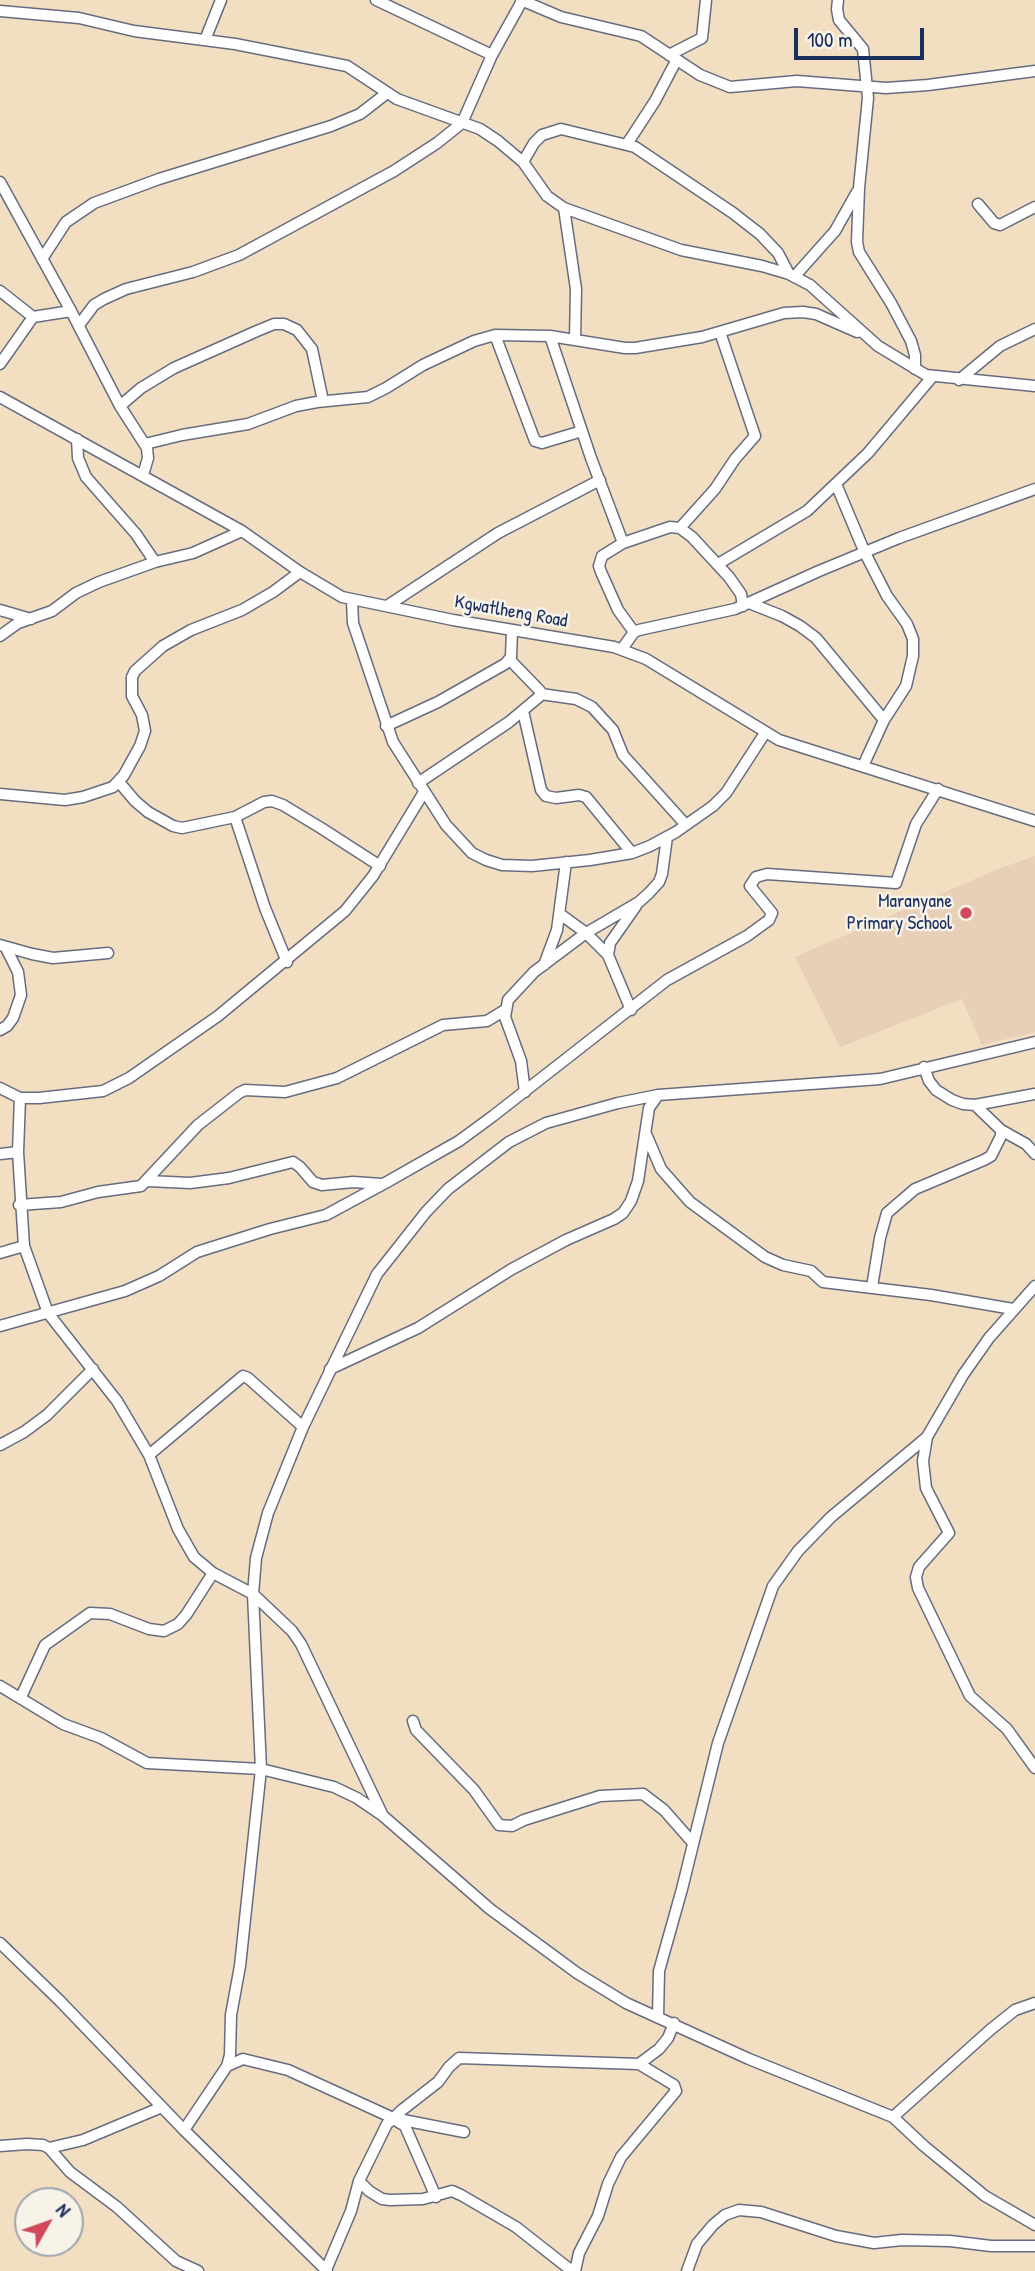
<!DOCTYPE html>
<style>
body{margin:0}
#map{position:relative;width:1035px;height:2271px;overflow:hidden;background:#f2dec0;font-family:"Patrick Hand",sans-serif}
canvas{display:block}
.north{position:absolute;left:14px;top:2187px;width:70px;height:70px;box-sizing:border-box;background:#f7f3e8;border:2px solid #9fa5b1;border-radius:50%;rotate:50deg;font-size:19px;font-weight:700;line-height:28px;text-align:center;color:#1b2f5e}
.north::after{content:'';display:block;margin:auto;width:24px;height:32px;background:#d1495b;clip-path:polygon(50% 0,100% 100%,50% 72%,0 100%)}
.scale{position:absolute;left:794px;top:28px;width:130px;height:32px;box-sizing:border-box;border:4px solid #1b2f5e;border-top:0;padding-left:9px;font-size:21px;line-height:24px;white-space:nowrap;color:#1b2f5e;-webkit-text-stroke:5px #f7f3e8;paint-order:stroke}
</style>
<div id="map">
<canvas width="1035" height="2271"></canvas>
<div class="north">N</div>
<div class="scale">100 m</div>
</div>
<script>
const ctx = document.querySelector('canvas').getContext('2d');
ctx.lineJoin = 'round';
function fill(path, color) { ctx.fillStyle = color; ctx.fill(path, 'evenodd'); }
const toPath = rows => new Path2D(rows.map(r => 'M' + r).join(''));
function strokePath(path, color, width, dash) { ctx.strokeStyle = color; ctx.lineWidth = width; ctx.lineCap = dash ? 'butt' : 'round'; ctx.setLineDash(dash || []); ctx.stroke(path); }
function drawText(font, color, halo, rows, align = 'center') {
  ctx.font = font + ' "Patrick Hand",sans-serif'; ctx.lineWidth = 5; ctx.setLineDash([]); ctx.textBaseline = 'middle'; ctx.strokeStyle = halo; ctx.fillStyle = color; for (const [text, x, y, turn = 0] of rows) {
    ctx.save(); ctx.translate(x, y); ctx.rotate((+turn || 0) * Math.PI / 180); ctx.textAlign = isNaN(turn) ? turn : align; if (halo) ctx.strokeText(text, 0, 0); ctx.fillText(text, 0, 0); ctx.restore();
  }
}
fill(toPath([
 [1035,856,1035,1032,982,1045,962,999,840,1047,795,957,998,869]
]), '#e7cfb8');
const minor = toPath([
 [376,0,492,55],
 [521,0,561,17,641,36,700,75,730,87,797,81,886,88,928,85,1035,71],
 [838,0,837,9,839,20,863,49,868,98,859,188,857,242,859,252,891,303,911,341,915,355,915,369],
 [0,11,79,18,134,31,235,44,347,66,397,99,480,129,498,141,523,162,547,196,564,208,681,250,762,266,789,274,810,285,878,346,926,375,1035,386],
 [205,40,221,0],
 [669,55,702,38,706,0],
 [627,144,655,101,676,61],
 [523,162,534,143,542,135,561,129,635,147,733,213,760,234,778,253,789,274],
 [0,182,71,311,120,406,147,448,148,458,143,475],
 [978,204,994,223,1000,225,1035,207],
 [564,208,576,289,575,339],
 [42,259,66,222,94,203,159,179,331,126,360,114,387,93],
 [794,277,835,231,857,192],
 [0,291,33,317,71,311],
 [79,325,94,305,104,299,126,289,193,272,239,255,394,171,437,143,462,123,492,55,522,1],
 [495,335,535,441,542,443,582,431],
 [550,336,591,458,623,543,602,556,599,566,601,572,618,610,634,632],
 [0,364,33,317],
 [959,380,1000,346,1035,329],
 [0,397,242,531,300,572,342,597,453,620,614,647,646,659,779,740,1035,821],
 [120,406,141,388,174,368,257,331,274,324,284,324,297,330,312,349,323,401],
 [77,439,78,458,86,477,136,534,155,562],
 [145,444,182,435,248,424,296,406,317,402,368,397,386,388,423,365,474,341,495,335,550,336,625,348,635,348,702,337,784,313,803,312,816,314,857,332],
 [836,484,865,553,887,596,907,624,913,639,913,656,906,686,884,720,863,766],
 [680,528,715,489,735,459,755,436,720,332],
 [623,543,670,527,680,528,692,537,729,577,741,594,743,606],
 [718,564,807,511,868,453,932,377],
 [352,600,353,623,393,742,446,825,472,853,486,860,502,865,532,866,590,860,632,853,650,846,676,832,713,806,726,793,765,733],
 [749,603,782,616,800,626,816,638,884,720],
 [387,606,498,533,600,480],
 [0,610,31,619],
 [0,636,18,623,52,611,76,593,99,582,155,562,193,553,242,531],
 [622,649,634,632,639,630,735,609,819,571,899,538,1035,489],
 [541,694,576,699,592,707,613,730,623,755,686,825],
 [523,711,541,790,546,796,556,798,579,795,586,797,632,853],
 [386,726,438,702,505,664,511,657,512,630],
 [119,782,135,801,148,812,173,826,182,828,235,817,264,802,272,801,283,805,321,828,380,866],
 [418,783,509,722,540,696,540,691,510,660],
 [0,794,65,800,83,797,113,787,124,775,140,746,145,731,142,715,132,696,132,677,135,671,163,646,191,630,242,610,273,592,300,572],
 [235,817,265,908,287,962],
 [560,914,586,933,608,955,631,1010],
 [0,945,32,954,53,958,108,953],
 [608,955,610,943,636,906],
 [544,965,557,930,566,862],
 [0,1030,7,1026,13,1018,21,995,18,972,6,948],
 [924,1067,929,1081,936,1090,952,1100,963,1104,975,1105,1035,1094],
 [0,1088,20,1098,39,1098,103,1091,129,1078,218,1016,345,911,373,876,424,792],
 [525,1092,521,1061,505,1017,508,1000,534,972,586,933,639,902,649,893,659,882,662,874,667,837],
 [20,1098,18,1152,24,1246,48,1313,117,1401,149,1455,178,1529,194,1557,213,1573,253,1594,292,1631,301,1644,382,1814],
 [1001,1130,1026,1144,1035,1154],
 [646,1134,661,1169,690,1202,765,1257,783,1265,811,1271,823,1282,931,1295,1013,1309],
 [0,1154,18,1152],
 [148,1181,190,1183,229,1178,293,1162,300,1167,313,1182,322,1185,353,1182,382,1184],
 [19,1205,61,1202,98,1192,141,1186,198,1125,239,1093,245,1090,285,1092,337,1078,443,1025,487,1021,505,1010],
 [0,1253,24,1246],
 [872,1287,880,1238,887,1213,915,1189,984,1160,991,1156,1001,1136,1001,1130,975,1105],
 [0,1326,125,1291,159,1276,197,1252,270,1229,326,1215,387,1182,459,1141,493,1116,667,980,747,936,769,920,772,913,750,886,756,877,767,874,896,883,916,824,938,789],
 [330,1369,418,1328,512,1269,566,1240,614,1219,623,1213,631,1201,638,1181,649,1108,658,1095],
 [927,1437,923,1461,926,1488,949,1533,919,1567,916,1577,918,1588,970,1696,1007,1729,1035,1768],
 [0,1445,24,1432,47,1415,93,1369],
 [149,1455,243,1376,248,1378,303,1427],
 [0,1686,63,1724,101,1738,147,1763,261,1769,334,1787,357,1798,382,1815,490,1909,577,1973,626,2003,749,2059,893,2117,924,2146,985,2196,1035,2225],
 [21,1697,45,1645,90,1613,110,1614,149,1629,164,1631,178,1624,186,1615,213,1573],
 [413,1721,416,1730,474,1790,499,1825,512,1826,524,1820,600,1796,643,1794,664,1810,693,1843],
 [0,1943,59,2000,184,2130,327,2271],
 [658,2017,659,1971,682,1889,718,1743,773,1586,798,1551,831,1517,927,1437,963,1375,989,1338,1035,1286],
 [227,2066,243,2059,288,2070,393,2118,464,2132],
 [893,2117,990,2030,1015,2010,1035,2003],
 [395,2120,405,2126,436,2197],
 [184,2130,227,2066,230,2055,231,2015,240,1966,261,1769,253,1594,256,1558,268,1513,303,1427,377,1274,426,1212,448,1189,509,1142,546,1123,618,1103,658,1095,880,1079,1035,1042],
 [0,2146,27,2144,43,2145,49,2148,70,2172,117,2207,176,2261,198,2271],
 [49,2148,83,2140,162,2107],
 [359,2181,369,2191,382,2199,390,2200,423,2199,452,2191,461,2195,516,2227,572,2271],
 [326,2270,351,2211,359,2181,387,2124,402,2110,438,2082,449,2067,459,2058,639,2064,659,2049,668,2038,674,2023],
 [575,2271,579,2253,598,2216,608,2184,621,2157,676,2091,674,2085,639,2064],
 [687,2271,697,2244,713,2225,725,2215,739,2210,761,2212,836,2236,874,2243,902,2240,950,2241,991,2246,1035,2246]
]);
strokePath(minor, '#666c80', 13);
strokePath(minor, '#fff', 10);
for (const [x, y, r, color] of [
 [966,913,7,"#d1495b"]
]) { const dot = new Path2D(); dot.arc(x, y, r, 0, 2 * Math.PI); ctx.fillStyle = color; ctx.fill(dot); strokePath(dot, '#f7f3e8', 2.5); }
drawText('19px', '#1b2f5e', '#f7f3e8', [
 ["Kgwatlheng Road",511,612,10]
]);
drawText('19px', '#1b2f5e', '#f7f3e8', [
 ["Maranyane",952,902],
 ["Primary School",952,924]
], 'right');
</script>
